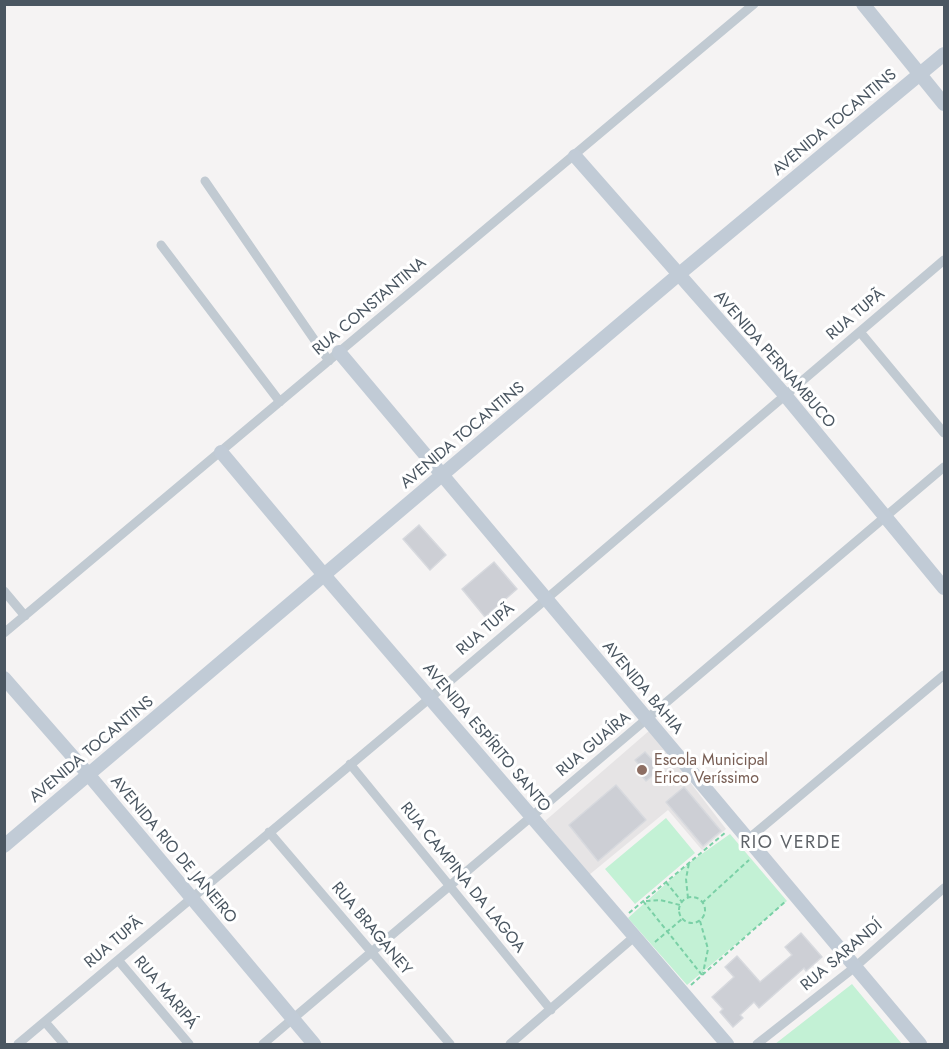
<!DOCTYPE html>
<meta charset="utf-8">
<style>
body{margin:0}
#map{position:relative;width:949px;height:1049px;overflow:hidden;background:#f5f3f3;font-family:Jost,sans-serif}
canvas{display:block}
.frame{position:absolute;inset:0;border:6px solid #4a5661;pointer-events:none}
</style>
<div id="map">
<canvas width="949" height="1049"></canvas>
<div class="frame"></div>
</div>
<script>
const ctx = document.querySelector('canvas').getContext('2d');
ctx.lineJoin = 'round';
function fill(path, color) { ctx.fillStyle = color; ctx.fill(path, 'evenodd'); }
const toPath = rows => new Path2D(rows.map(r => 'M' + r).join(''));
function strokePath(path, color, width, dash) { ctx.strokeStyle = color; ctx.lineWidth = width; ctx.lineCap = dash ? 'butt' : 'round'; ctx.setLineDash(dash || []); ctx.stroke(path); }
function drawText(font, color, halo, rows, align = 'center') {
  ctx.font = font + ' Jost,sans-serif'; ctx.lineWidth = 6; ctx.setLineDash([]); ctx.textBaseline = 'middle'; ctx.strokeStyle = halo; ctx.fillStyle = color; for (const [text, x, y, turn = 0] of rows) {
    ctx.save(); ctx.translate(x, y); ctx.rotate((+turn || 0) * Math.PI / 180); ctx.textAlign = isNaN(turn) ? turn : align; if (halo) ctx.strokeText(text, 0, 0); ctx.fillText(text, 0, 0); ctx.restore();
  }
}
fill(toPath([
 [650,730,726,829,702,850,668,810,589,875,545,821]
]), '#e6e4e5');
fill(toPath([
 [666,818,695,853,635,904,605,869],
 [730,834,787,901,687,985,628,918,689,863],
 [852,984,902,1044,775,1044]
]), '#c3f1d5');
const building = toPath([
 [419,525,446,555,430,570,403,539,419,525],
 [494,562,517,589,485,617,462,589,494,562],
 [645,752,657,765,653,768,657,772,646,781,638,771,642,768,635,760,645,752],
 [616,785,646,820,598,861,569,825,616,785],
 [684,787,721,831,703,846,666,802,684,787],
 [801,933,822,957,806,971,804,968,759,1008,754,1002,740,1015,743,1018,733,1027,720,1012,723,1009,712,997,734,977,725,967,737,956,760,982,792,955,785,947,801,933]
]);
fill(building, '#cdcfd5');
strokePath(building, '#d7d9de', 1.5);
strokePath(toPath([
 [666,882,682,902],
 '679 910a13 13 0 1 1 26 0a13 13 0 1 1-26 0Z',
 [688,898,686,879,689,863],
 [643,901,702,975],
 [646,901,660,900,680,905],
 [702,903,749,860],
 [629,913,726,832],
 [700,921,708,949,703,973],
 [655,942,682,919],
 [691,985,786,901]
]), '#7ad0a6', 2, [4.5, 3]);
strokePath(toPath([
 [205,181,329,361],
 [161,245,280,402],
 [860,332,944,433],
 [4,591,25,616],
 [4,633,754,4],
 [350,764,551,1010],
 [269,832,450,1044],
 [747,840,944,675],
 [118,960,189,1044],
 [45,1022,64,1044],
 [18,1044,430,698,944,260],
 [263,1044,944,467],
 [510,1044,634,937],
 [757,1044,855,967,944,888]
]), '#c1cad2', 9);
strokePath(toPath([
 [863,4,944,104],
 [575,156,785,395,944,588],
 [339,352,920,1044],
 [221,452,324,575,727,1044],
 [4,678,88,774,314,1044],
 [4,846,678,275,944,54]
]), '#c1cbd6', 14);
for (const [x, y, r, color] of [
 [642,770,6,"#8d6e63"]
]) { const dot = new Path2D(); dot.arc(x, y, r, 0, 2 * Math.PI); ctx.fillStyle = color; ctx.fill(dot); strokePath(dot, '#fff', 2); }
drawText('16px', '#4a5661', '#fff', [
 ["AVENIDA TOCANTINS",835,123,-40],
 ["RUA CONSTANTINA",370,307,-40],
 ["RUA TUPÃ",856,315,-40],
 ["AVENIDA PERNAMBUCO",774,360,49],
 ["AVENIDA TOCANTINS",463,436,-40],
 ["RUA TUPÃ",486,630,-41],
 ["AVENIDA BAHIA",642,688,50],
 ["AVENIDA ESPÍRITO SANTO",486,738,50],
 ["RUA GUAÍRA",594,745,-40],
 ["AVENIDA TOCANTINS",92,750,-40],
 ["AVENIDA RIO DE JANEIRO",173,850,50],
 ["RUA CAMPINA DA LAGOA",462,878,51],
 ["RUA BRAGANEY",371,929,50],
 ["RUA TUPÃ",114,943,-40],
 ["RUA SARANDÍ",842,956,-40],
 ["RUA MARIPÁ",165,993,50]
]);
drawText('16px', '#785e54', '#fff', [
 ["Escola Municipal",654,761],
 ["Erico Veríssimo",654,779]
], 'left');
ctx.letterSpacing = '1.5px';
drawText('18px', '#5f6368', '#fff', [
 ["RIO VERDE",791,844]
]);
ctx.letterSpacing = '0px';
</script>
